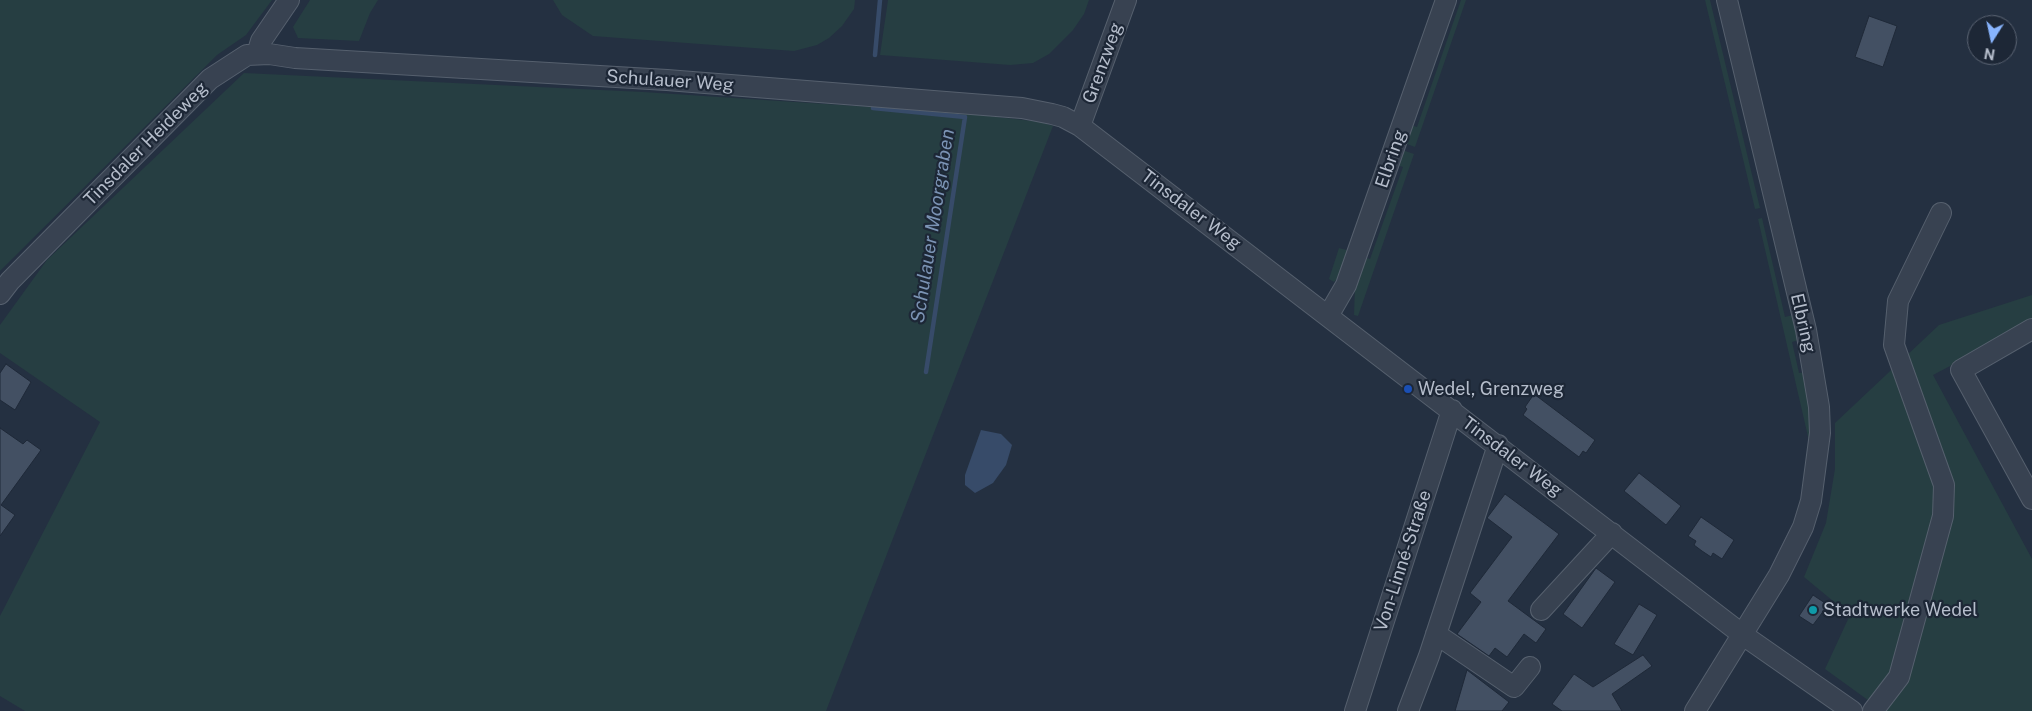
<!DOCTYPE html>
<meta charset="utf-8">
<style>
body{margin:0}
#map{position:relative;width:2032px;height:711px;overflow:hidden;background:#243041;font-family:"Public Sans",sans-serif}
canvas{display:block}
.north{position:absolute;left:1967px;top:15px;width:50px;height:50px;box-sizing:border-box;background:#1d2736;border:1px solid #5a6372;border-radius:50%;rotate:190deg;font-size:14px;font-weight:700;line-height:20px;text-align:center;color:#b5bdcb}
.north::after{content:'';display:block;margin:auto;width:18px;height:22px;background:#88b4fd;clip-path:polygon(50% 0,100% 100%,50% 72%,0 100%)}
</style>
<div id="map">
<canvas width="2032" height="711"></canvas>
<div class="north">N</div>
</div>
<script>
const ctx = document.querySelector('canvas').getContext('2d');
ctx.lineJoin = 'round';
function fill(path, color) { ctx.fillStyle = color; ctx.fill(path, 'evenodd'); }
const toPath = rows => new Path2D(rows.map(r => 'M' + r).join(''));
function strokePath(path, color, width, dash) { ctx.strokeStyle = color; ctx.lineWidth = width; ctx.lineCap = dash ? 'butt' : 'round'; ctx.setLineDash(dash || []); ctx.stroke(path); }
function drawText(font, color, halo, rows, align = 'center') {
  ctx.font = font + ' "Public Sans",sans-serif'; ctx.lineWidth = 4.5; ctx.setLineDash([]); ctx.textBaseline = 'middle'; ctx.strokeStyle = halo; ctx.fillStyle = color; for (const [text, x, y, turn = 0] of rows) {
    ctx.save(); ctx.translate(x, y); ctx.rotate((+turn || 0) * Math.PI / 180); ctx.textAlign = isNaN(turn) ? turn : align; if (halo) ctx.strokeText(text, 0, 0); ctx.fillText(text, 0, 0); ctx.restore();
  }
}
fill(toPath([
 [0,0,272,0,246,35,217,55,0,271],
 [310,0,378,0,370,13,359,41,298,38,293,27],
 [553,0,855,0,854,9,842,26,829,38,817,45,794,51,593,36,562,15],
 [888,0,1089,0,1084,14,1073,30,1049,54,1033,63,1010,65,880,55],
 [1461,0,1466,0,1415,147,1404,143,1410,125,1417,127],
 [1705,0,1710,0,1760,208,1755,209],
 [244,73,643,92,962,113,1041,122,1053,126,826,711,25,711,0,696,0,616,100,422,0,353,0,325,47,260],
 [1402,150,1414,154,1358,316,1354,315,1355,286,1364,257,1370,259,1403,167,1396,165],
 [1762,218,1785,317,1793,315,1799,340,1792,342,1799,373,1807,372,1811,441,1809,441,1758,219],
 [1339,248,1350,251,1340,276,1334,282,1329,279],
 [2032,295,2032,323,1933,375,2032,559,2032,711,1883,711,1825,669,1850,615,1804,577,1826,523,1835,469,1835,423,1939,325]
]), '#263e42');
fill(toPath([
 [981,430,1001,434,1012,445,1006,465,993,483,975,493,965,485,965,475]
]), '#374b69');
strokePath(toPath([
 [875,55,880,0],
 [873,108,965,117,926,372]
]), '#374b69', 4.5);
const building = toPath([
 [1869,16,1897,26,1883,67,1855,57,1869,16],
 [6,364,31,382,15,410,0,400,0,373,6,364],
 [1534,394,1595,440,1586,453,1583,451,1579,457,1523,415,1527,409,1525,407,1534,394],
 [0,428,23,444,27,440,41,450,1,505,15,515,0,536,0,428],
 [1639,473,1681,506,1666,525,1624,491,1639,473],
 [1505,494,1559,534,1508,601,1546,629,1536,643,1524,634,1507,657,1495,648,1489,656,1457,634,1481,602,1470,593,1512,537,1487,518,1505,494],
 [1701,517,1734,540,1722,559,1713,553,1711,557,1702,551,1694,545,1696,541,1688,536,1701,517],
 [1596,568,1615,582,1582,628,1563,614,1596,568],
 [1813,595,1828,605,1813,625,1799,616,1813,595],
 [1639,604,1657,615,1633,655,1614,644,1639,604],
 [1643,655,1652,666,1612,694,1622,711,1562,711,1552,704,1574,674,1593,687,1643,655],
 [1467,670,1509,702,1502,711,1455,711,1467,670]
]);
fill(building, '#435063');
strokePath(building, '#1f2938', 1);
const minor = toPath([
 [257,54,261,41,289,0],
 [1080,126,1126,0],
 [0,294,10,281,210,79,247,55,269,54,295,58,667,80,1022,108,1052,114,1063,117,1080,126,1743,635,1852,711],
 [1328,316,1346,285,1446,0],
 [2032,329,1961,370,2032,499],
 [1541,610,1612,533],
 [1436,634,1514,687,1530,667],
 [1355,711,1452,410],
 [1408,711,1429,656,1498,445],
 [1695,711,1779,575,1803,527,1811,501,1820,433,1819,407,1806,330,1727,0],
 [1873,711,1899,677,1943,516,1944,485,1894,345,1898,301,1941,213]
]);
strokePath(minor, '#56606e', 22);
strokePath(minor, '#384251', 20);
for (const [x, y, r, color] of [
 [1408,389,5,"#1a4fb4"],
 [1813,610,5,"#0f9aa8"]
]) { const dot = new Path2D(); dot.arc(x, y, r, 0, 2 * Math.PI); ctx.fillStyle = color; ctx.fill(dot); strokePath(dot, '#1d2736', 2); }
drawText('18px', '#b5bdcb', '#1d2736', [
 ["Grenzweg",1103,63,-70],
 ["Schulauer Weg",670,81,4],
 ["Tinsdaler Heideweg",146,144,-45],
 ["Elbring",1391,159,-71],
 ["Tinsdaler Weg",1191,210,37],
 ["Elbring",1803,323,77],
 ["Tinsdaler Weg",1512,457,37],
 ["Von-Linné-Straße",1403,561,-72]
]);
drawText('18px', '#b5bdcb', '#1d2736', [
 ["Wedel, Grenzweg",1418,389],
 ["Stadtwerke Wedel",1823,610]
], 'left');
drawText('italic 19px', '#7b93b4', '#1d2736', [
 ["Schulauer Moorgraben",933,226,-81]
]);
</script>
